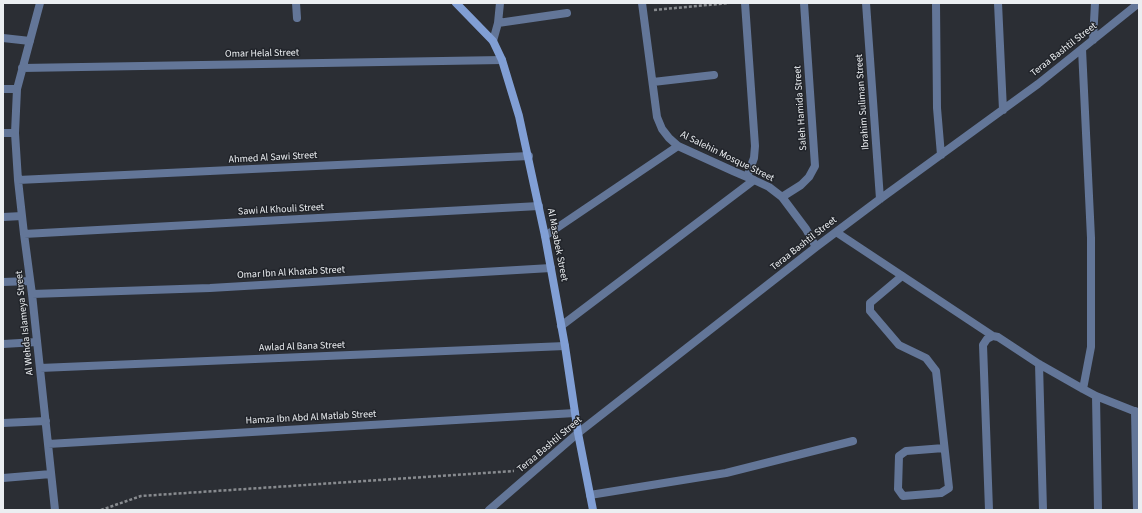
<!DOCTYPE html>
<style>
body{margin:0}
#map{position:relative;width:1142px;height:513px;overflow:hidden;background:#2b2e34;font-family:"Source Sans 3",sans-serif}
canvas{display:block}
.frame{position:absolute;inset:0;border:4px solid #ebeef1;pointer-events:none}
</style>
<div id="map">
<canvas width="1142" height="513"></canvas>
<div class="frame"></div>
</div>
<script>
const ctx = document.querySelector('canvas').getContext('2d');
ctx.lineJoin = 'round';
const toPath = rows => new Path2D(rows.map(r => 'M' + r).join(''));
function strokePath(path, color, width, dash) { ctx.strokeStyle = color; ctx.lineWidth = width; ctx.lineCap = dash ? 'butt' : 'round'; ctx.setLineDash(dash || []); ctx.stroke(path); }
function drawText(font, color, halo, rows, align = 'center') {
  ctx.font = font + ' "Source Sans 3",sans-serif'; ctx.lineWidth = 3; ctx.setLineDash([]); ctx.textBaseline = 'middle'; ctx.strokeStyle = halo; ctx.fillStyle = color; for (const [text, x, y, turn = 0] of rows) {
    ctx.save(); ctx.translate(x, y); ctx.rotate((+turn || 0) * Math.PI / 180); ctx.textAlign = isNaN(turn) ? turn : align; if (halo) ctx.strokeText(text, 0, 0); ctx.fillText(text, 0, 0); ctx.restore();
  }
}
strokePath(toPath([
 [654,10,729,3],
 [101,510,141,496,514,471]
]), '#888b8f', 2.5, [3, 2]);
strokePath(toPath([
 [902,276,870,303,870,311,899,345,926,358,936,371,949,488,941,493,903,496,898,489,899,456,906,451,944,448],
 [590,495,726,473,853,441]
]), '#637698', 8);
strokePath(toPath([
 [40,3,17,89,15,133,18,180,24,234,32,294,55,510],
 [296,3,297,18],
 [642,3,657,117,662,129,669,138,678,146,733,171,754,180,769,187,782,197,806,229,816,247],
 [745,3,755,146,754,158,747,177],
 [866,3,880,199],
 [936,3,937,108,941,155],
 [998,3,1003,110],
 [498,23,567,13],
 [3,38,30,41],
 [1093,40,1095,3],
 [493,41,498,23,500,3],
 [1082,49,1091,238,1091,347,1083,389],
 [22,68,502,60],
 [653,82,714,75],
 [3,89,17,89],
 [3,133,15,133],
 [18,180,529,156],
 [782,197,801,185,809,177,815,166,804,3],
 [3,217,22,216],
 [836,232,993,336],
 [24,234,539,206],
 [545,236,678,146],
 [3,282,30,281],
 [32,294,210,288,551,268],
 [561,326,754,180],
 [3,344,37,342],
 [1039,364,1043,510],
 [40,368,565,346],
 [1096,396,1098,510],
 [1135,411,1137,510],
 [3,423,46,421],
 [48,444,575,413],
 [3,478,51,474],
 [489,510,578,433,816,247,880,199,1038,84,1139,3],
 [989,510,983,345,987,339,993,336,998,337,1039,364,1083,389,1096,396,1139,413]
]), '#637698', 8);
strokePath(toPath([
 [456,3,493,41,502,60,519,116,545,236,565,346,578,433,593,510]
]), '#819fd5', 8);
drawText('10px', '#ebeef1', '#21242a', [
 ["Teraa Bashtil Street",1064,50,-38],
 ["Omar Helal Street",262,54,-1],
 ["Ibrahim Suliman Street",863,102,-94],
 ["Saleh Hamida Street",801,108,-94],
 ["Al Salehin Mosque Street",727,157,26],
 ["Ahmed Al Sawi Street",273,158,-3],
 ["Sawi Al Khouli Street",281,210,-3],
 ["Teraa Bashtil Street",804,244,-38],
 ["Al Masabek Street",557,245,79],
 ["Omar Ibn Al Khatab Street",291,273,-3],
 ["Al Wehda Islameya Street",25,323,-96],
 ["Awlad Al Bana Street",302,347,-2],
 ["Hamza Ibn Abd Al Matlab Street",311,418,-3],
 ["Teraa Bashtil Street",550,445,-40]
]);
</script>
